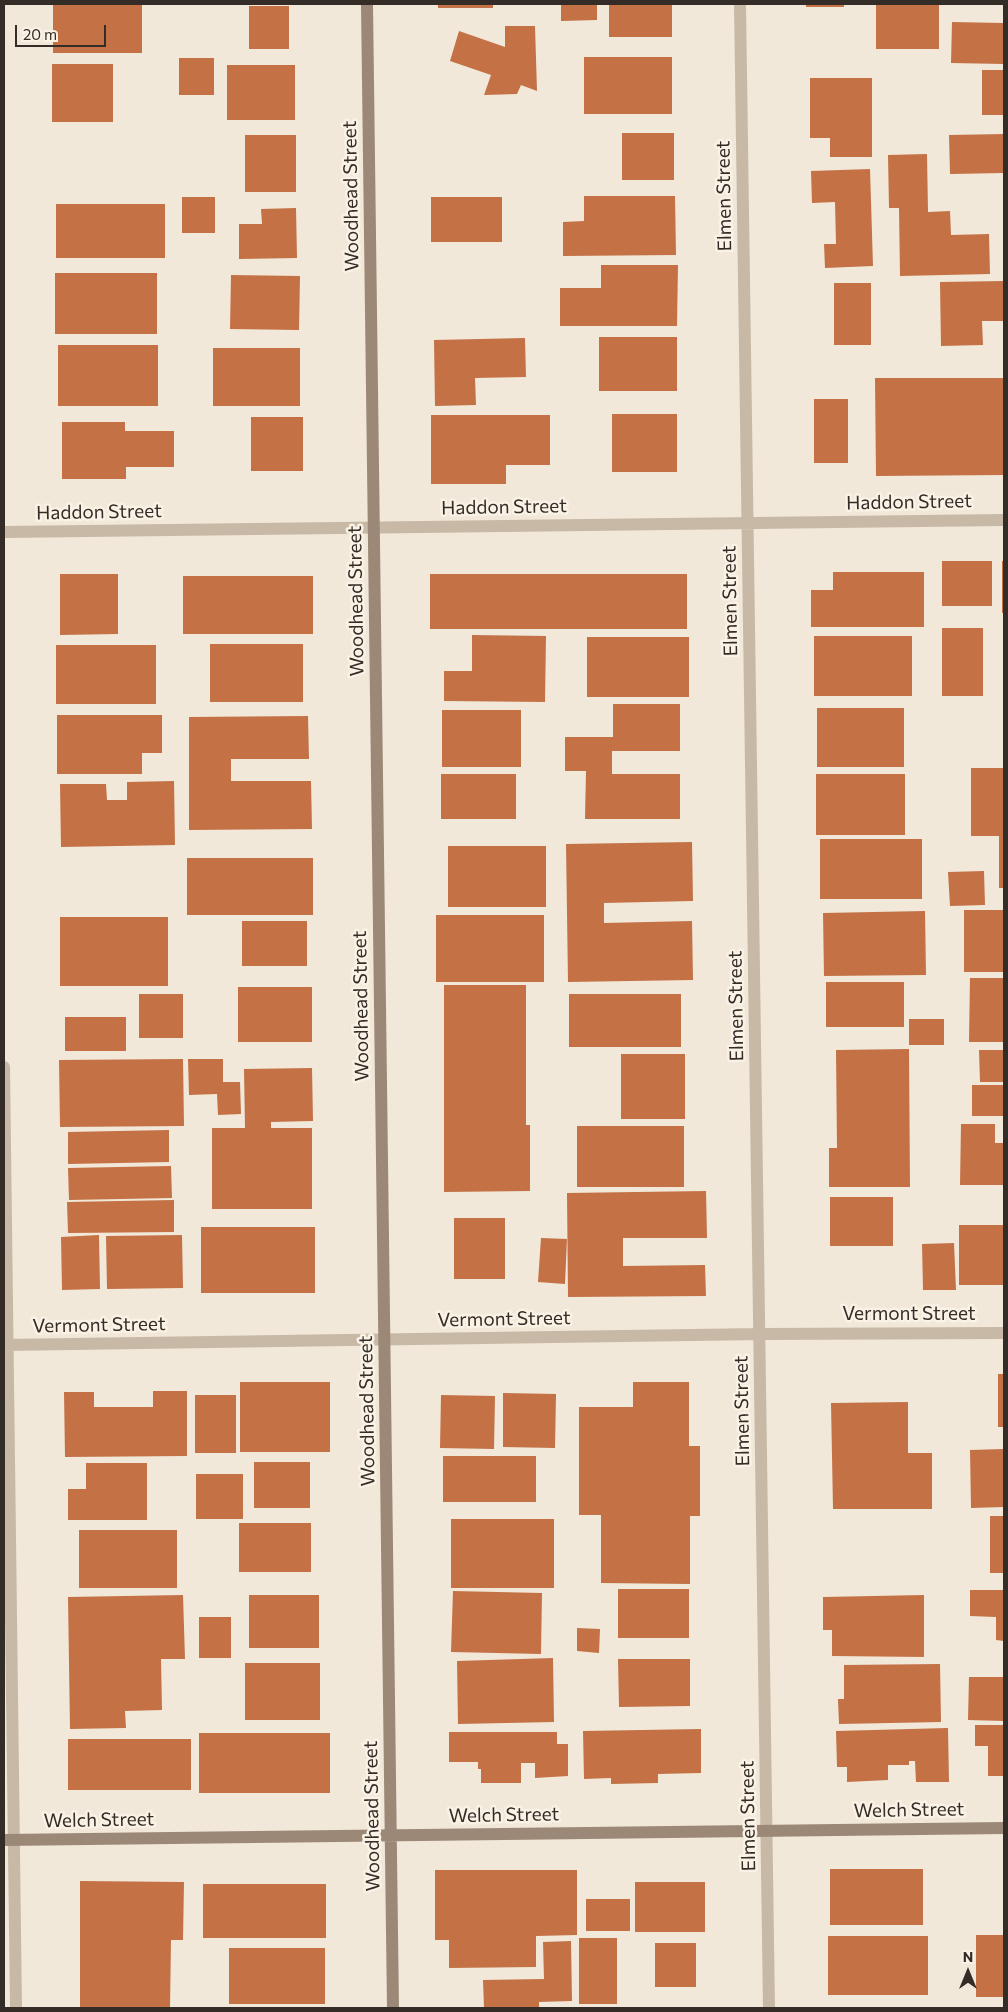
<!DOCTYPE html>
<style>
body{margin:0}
#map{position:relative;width:1008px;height:2012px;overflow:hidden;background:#f1e8d9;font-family:Commissioner,sans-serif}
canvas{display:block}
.frame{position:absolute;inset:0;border:5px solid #342c27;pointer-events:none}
.north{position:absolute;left:943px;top:1947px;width:50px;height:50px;-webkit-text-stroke:4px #f9f2e5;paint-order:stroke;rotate:0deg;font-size:14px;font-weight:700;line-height:20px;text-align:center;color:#342c27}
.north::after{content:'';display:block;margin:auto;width:18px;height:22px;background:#342c27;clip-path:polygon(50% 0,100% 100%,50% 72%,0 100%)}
.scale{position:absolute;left:15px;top:25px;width:91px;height:22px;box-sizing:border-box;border:2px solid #342c27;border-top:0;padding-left:6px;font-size:15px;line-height:18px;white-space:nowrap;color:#342c27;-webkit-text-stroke:4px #f9f2e5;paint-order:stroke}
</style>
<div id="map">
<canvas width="1008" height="2012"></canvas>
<div class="frame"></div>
<div class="north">N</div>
<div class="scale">20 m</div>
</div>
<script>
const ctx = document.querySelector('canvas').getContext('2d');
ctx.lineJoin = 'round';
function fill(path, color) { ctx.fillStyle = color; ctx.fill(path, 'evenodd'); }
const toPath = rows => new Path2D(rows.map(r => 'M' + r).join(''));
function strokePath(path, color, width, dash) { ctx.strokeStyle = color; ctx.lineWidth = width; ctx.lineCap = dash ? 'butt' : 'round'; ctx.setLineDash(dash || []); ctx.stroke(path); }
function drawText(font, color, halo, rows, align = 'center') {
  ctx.font = font + ' Commissioner,sans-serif'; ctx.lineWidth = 5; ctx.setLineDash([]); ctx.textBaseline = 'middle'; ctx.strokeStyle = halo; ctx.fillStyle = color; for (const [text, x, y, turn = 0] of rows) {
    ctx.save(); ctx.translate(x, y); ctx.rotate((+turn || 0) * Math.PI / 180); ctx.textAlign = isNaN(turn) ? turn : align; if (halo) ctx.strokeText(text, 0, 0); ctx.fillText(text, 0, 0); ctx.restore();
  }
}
fill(toPath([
 [53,4,142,4,142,53,53,53],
 [438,4,493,4,493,8,438,8],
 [561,4,597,4,597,20,561,21],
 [609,4,672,4,672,37,609,37],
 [806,4,844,4,844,7,806,7],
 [876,4,939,4,939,49,876,49],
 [249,6,289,6,289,49,249,49],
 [952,22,1004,23,1004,64,951,63],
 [505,26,535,26,537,91,521,85,517,94,484,95,491,75,450,61,459,31,505,47],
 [584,57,672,57,672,114,584,114],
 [179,58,214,58,214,95,179,95],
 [52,64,113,64,113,122,52,122],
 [227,65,295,65,295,120,227,120],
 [982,70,1004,70,1004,115,982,115],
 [810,78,872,78,872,157,830,157,830,138,810,138],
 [622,133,674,133,674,180,622,180],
 [1004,134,1004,173,950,174,949,135],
 [245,135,296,135,296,192,245,192],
 [927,154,928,212,950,211,951,235,989,234,990,274,900,276,899,208,889,208,888,155],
 [870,169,873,266,825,268,824,244,836,244,835,202,812,203,811,171],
 [584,196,675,196,676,255,563,256,563,222,584,221],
 [182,197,215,197,215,233,182,233],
 [431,197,502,197,502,242,431,242],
 [56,204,165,204,165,258,56,258],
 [296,208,297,258,239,259,239,224,262,224,261,209],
 [601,265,678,265,677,326,560,326,560,288,601,288],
 [55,273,157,273,157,334,55,334],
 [231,275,300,276,299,330,230,329],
 [1004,281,1004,321,982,321,983,345,941,346,940,282],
 [834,283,871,283,871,345,834,345],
 [599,337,677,337,677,391,599,391],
 [525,338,526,377,475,378,476,405,435,406,434,340],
 [58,345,158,345,158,406,58,406],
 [213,348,300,348,300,406,213,406],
 [875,378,1004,378,1004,475,876,476],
 [814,399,848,399,848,463,814,463],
 [612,414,677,414,677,472,612,472],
 [431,415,550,415,550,465,506,465,506,484,431,484],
 [251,417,303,417,303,471,251,471],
 [62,422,125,422,125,431,174,431,174,467,126,467,126,479,62,479],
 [942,561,992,561,992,606,942,606],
 [1002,561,1004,561,1004,613,1002,613],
 [833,572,924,572,924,627,811,627,811,590,833,590],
 [60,574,118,574,118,634,60,635],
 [430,574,687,574,687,629,430,629],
 [183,576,313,576,313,634,183,634],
 [942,628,983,628,983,696,942,696],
 [472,635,546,636,545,702,444,701,444,671,472,671],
 [814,636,912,636,912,696,814,696],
 [587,637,689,637,689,697,587,697],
 [210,644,303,644,303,702,210,702],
 [56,645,156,645,156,704,56,704],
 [613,704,680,704,680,751,612,751,612,774,680,774,680,819,585,819,586,771,565,771,565,737,613,737],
 [817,708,904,708,904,767,817,767],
 [442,710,521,710,521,767,442,767],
 [57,715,162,715,162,753,142,753,142,774,57,774],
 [308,716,309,759,231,759,231,781,311,781,312,829,189,830,189,717],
 [971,768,1004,768,1004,888,999,888,999,836,971,836],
 [441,774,516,774,516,819,441,819],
 [816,774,905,774,905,835,816,835],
 [174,781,175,845,61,847,60,784,106,784,107,800,127,800,127,782],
 [820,839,922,839,922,899,820,899],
 [692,842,693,901,604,903,604,923,692,921,693,980,568,982,566,844],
 [448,846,546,846,546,907,448,907],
 [187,858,313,858,313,915,187,915],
 [984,871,985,905,950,906,948,872],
 [964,910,1004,910,1004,972,964,972],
 [925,911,926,975,824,976,823,913],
 [436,915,544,915,544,982,436,982],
 [60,917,168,917,168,986,60,986],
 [242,921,307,921,307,966,242,966],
 [970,978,1004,978,1004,1042,969,1042],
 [826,982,904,982,904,1027,826,1027],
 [444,985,526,985,526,1125,530,1125,530,1191,444,1192],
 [238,987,312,987,312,1042,238,1042],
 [139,994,183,994,183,1038,139,1038],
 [569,994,681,994,681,1047,569,1047],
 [65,1017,126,1017,126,1051,65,1051],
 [909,1019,944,1019,944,1045,909,1045],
 [909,1049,910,1187,829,1187,829,1148,837,1148,836,1050],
 [979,1050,1004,1050,1004,1082,980,1082],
 [621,1054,685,1054,685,1119,621,1119],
 [183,1059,184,1126,60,1127,59,1060],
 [188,1059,223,1059,223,1082,240,1082,241,1114,218,1115,217,1094,189,1095],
 [312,1068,313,1121,271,1122,271,1128,312,1128,312,1209,212,1209,212,1128,245,1128,244,1069],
 [972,1085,1004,1085,1004,1116,972,1116],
 [961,1124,995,1124,995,1143,1004,1143,1004,1185,960,1185],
 [577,1126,684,1126,684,1187,577,1187],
 [169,1130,169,1162,68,1164,68,1132],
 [171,1166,172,1198,69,1200,68,1168],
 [706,1191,707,1238,623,1238,623,1266,705,1265,706,1296,568,1297,567,1193],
 [830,1197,893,1197,893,1246,830,1246],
 [174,1200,174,1232,68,1233,67,1202],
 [454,1218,505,1218,505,1279,454,1279],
 [959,1225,1004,1225,1004,1285,959,1285],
 [201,1227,315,1227,315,1293,201,1293],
 [99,1235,100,1289,62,1290,61,1237],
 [182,1235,183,1288,107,1289,106,1236],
 [541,1238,567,1239,565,1284,538,1282],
 [954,1243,956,1290,923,1290,922,1244],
 [998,1374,1004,1374,1004,1427,998,1427],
 [240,1382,330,1382,330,1452,240,1452],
 [633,1382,689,1382,689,1446,700,1446,700,1516,690,1516,690,1584,601,1583,601,1515,579,1515,579,1407,633,1407],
 [153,1391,187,1391,187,1456,65,1457,64,1392,94,1392,94,1407,153,1407],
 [503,1393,556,1394,555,1448,503,1447],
 [195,1395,236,1395,236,1453,195,1453],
 [441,1395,495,1396,494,1449,440,1448],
 [908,1402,908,1453,932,1453,932,1509,833,1509,831,1403],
 [1004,1449,1004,1507,971,1508,970,1450],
 [443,1456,536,1456,536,1502,443,1502],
 [254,1462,310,1462,310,1508,254,1508],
 [86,1463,147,1463,147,1520,68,1520,68,1489,86,1489],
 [196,1474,243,1474,243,1519,196,1519],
 [990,1516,1004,1516,1004,1573,990,1573],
 [451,1519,554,1519,554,1588,451,1588],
 [239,1523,311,1523,311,1572,239,1572],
 [79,1530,177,1530,177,1588,79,1588],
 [618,1589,689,1589,689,1638,618,1638],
 [970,1590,1004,1590,1004,1641,996,1640,996,1617,970,1616],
 [453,1591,542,1593,541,1654,451,1652],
 [183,1595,185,1659,161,1659,162,1710,125,1711,126,1728,70,1729,68,1597],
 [249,1595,319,1595,319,1648,249,1648],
 [924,1595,924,1657,832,1656,832,1630,823,1630,823,1597],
 [199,1617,231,1617,231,1658,199,1658],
 [577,1628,600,1629,599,1653,577,1651],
 [553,1658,554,1722,458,1724,457,1661],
 [618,1659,690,1659,690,1706,619,1707],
 [245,1663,320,1663,320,1720,245,1720],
 [940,1664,941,1722,839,1724,838,1699,844,1699,844,1665],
 [969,1677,1004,1677,1004,1721,968,1720],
 [975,1725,1004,1725,1004,1776,988,1776,988,1746,975,1746],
 [948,1728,949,1782,916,1782,915,1761,909,1761,909,1765,888,1765,888,1780,847,1782,847,1767,837,1767,836,1731],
 [701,1729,701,1773,658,1774,658,1783,611,1784,611,1778,584,1779,583,1731],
 [449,1732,557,1732,557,1744,568,1744,568,1776,535,1778,535,1763,521,1763,521,1783,481,1783,481,1769,478,1769,478,1762,449,1762],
 [199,1733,330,1733,330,1793,199,1793],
 [68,1739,191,1739,191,1790,68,1790],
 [830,1869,923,1869,923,1925,830,1925],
 [435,1870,577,1870,577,1935,536,1936,536,1967,449,1968,449,1940,435,1940],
 [80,1881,184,1882,183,1940,171,1940,170,2008,80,2008],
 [635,1882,705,1882,705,1932,635,1932],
 [203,1884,326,1884,326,1938,203,1938],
 [586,1899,630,1899,630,1931,586,1931],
 [976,1935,1004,1935,1004,1997,976,1997],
 [828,1936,928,1936,928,1995,828,1995],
 [579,1938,617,1938,617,2004,579,2004],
 [571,1941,572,2001,539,2002,539,2008,484,2008,483,1980,544,1979,543,1942],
 [655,1943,696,1943,696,1987,655,1987],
 [229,1948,325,1948,325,2004,229,2004]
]), '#c37145');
strokePath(toPath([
 [740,4,769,2008],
 [4,532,1004,520],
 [4,1067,16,2008],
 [4,1345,760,1334,1004,1333]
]), '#c8b9a6', 12);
strokePath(toPath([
 [367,4,393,2008],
 [4,1840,1004,1828]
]), '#9c8877', 12);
drawText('19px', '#342c27', '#f9f2e5', [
 ["Woodhead Street",351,196,-91],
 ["Elmen Street",724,196,-91],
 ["Haddon Street",909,502,-1],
 ["Haddon Street",504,507,-1],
 ["Haddon Street",99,512,-1],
 ["Woodhead Street",356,601,-91],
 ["Elmen Street",730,601,-91],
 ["Woodhead Street",361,1006,-91],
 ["Elmen Street",736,1006,-91],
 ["Vermont Street",909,1314],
 ["Vermont Street",504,1319,-1],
 ["Vermont Street",99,1325,-1],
 ["Woodhead Street",367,1411,-91],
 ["Elmen Street",742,1411,-91],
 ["Welch Street",909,1810,-1],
 ["Welch Street",504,1815,-1],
 ["Woodhead Street",372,1816,-91],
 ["Elmen Street",748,1816,-91],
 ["Welch Street",99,1820,-1]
]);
</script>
